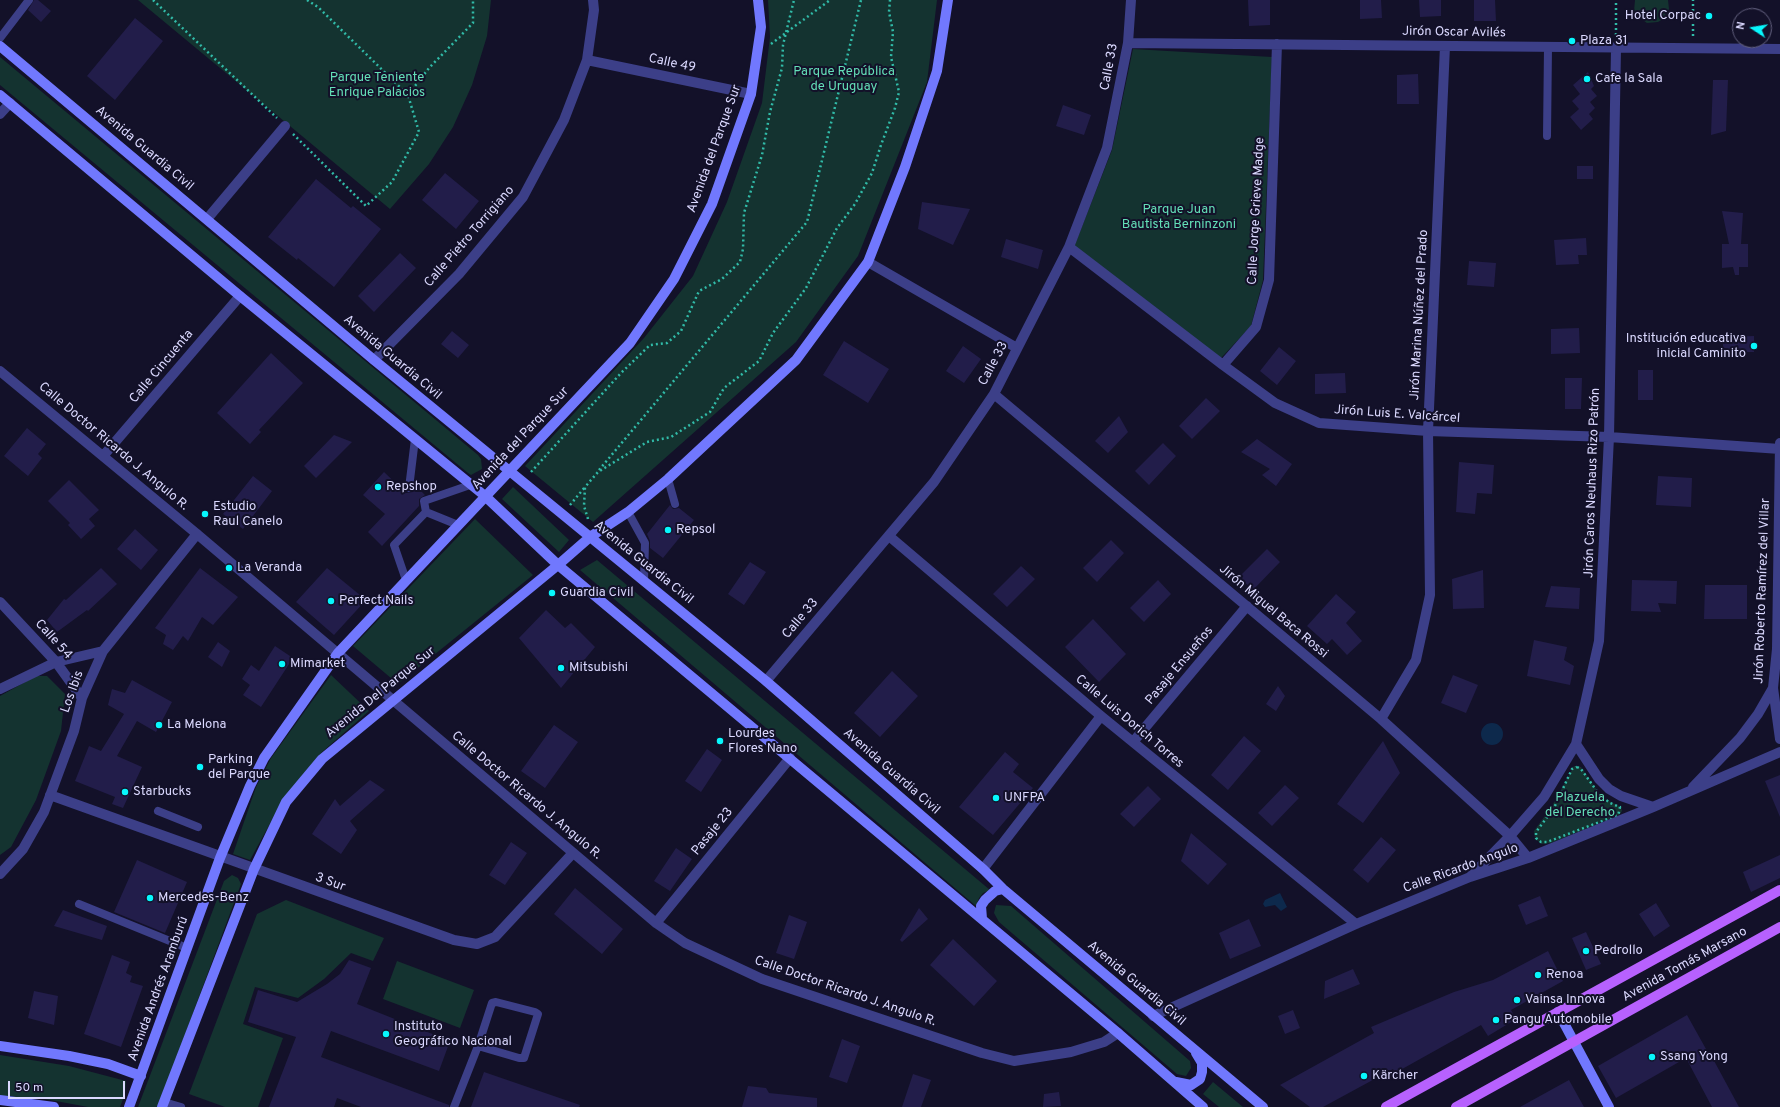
<!DOCTYPE html>
<meta charset="utf-8">
<style>
body{margin:0}
#map{position:relative;width:1780px;height:1107px;overflow:hidden;background:#131129;font-family:Overpass,sans-serif}
canvas{display:block}
.north{position:absolute;left:1732px;top:8px;width:40px;height:40px;box-sizing:border-box;background:#131129;border:1px solid #63617f;border-radius:50%;rotate:282deg;font-size:11px;font-weight:700;line-height:16px;text-align:center;color:#dbd9ff}
.north::after{content:'';display:block;margin:auto;width:14px;height:18px;background:#07f7fd;clip-path:polygon(50% 0,100% 100%,50% 72%,0 100%)}
.scale{position:absolute;left:8px;top:1081px;width:117px;height:18px;box-sizing:border-box;border:2px solid #dbd9ff;border-top:0;padding-left:5px;font-size:12px;line-height:14px;white-space:nowrap;color:#dbd9ff;-webkit-text-stroke:3px #131129;paint-order:stroke}
</style>
<div id="map">
<canvas width="1780" height="1107"></canvas>
<div class="north">N</div>
<div class="scale">50 m</div>
</div>
<script>
const ctx = document.querySelector('canvas').getContext('2d');
ctx.lineJoin = 'round';
function fill(path, color) { ctx.fillStyle = color; ctx.fill(path, 'evenodd'); }
const toPath = rows => new Path2D(rows.map(r => 'M' + r).join(''));
function strokePath(path, color, width, dash) { ctx.strokeStyle = color; ctx.lineWidth = width; ctx.lineCap = dash ? 'butt' : 'round'; ctx.setLineDash(dash || []); ctx.stroke(path); }
function drawText(font, color, halo, rows, align = 'center') {
  ctx.font = font + ' Overpass,sans-serif'; ctx.lineWidth = 4; ctx.setLineDash([]); ctx.textBaseline = 'middle'; ctx.strokeStyle = halo; ctx.fillStyle = color; for (const [text, x, y, turn = 0] of rows) {
    ctx.save(); ctx.translate(x, y); ctx.rotate((+turn || 0) * Math.PI / 180); ctx.textAlign = isNaN(turn) ? turn : align; if (halo) ctx.strokeText(text, 0, 0); ctx.fillText(text, 0, 0); ctx.restore();
  }
}
fill(toPath([
 [138,0,491,0,487,36,472,85,453,127,429,164,390,209],
 [768,0,937,0,927,82,858,256,796,342,593,522,525,466,644,338,693,276,727,202,762,103,770,37],
 [1635,0,1668,0,1669,9,1663,19,1658,22,1647,23,1637,16,1634,11],
 [1133,49,1272,57,1263,280,1251,326,1221,358,1074,247,1112,150],
 [0,57,478,455,481,459,482,469,471,475,468,473,0,85],
 [513,487,569,540,559,552,502,499],
 [475,519,533,575,398,684,353,646],
 [597,560,990,890,983,893,979,898,976,906,580,570],
 [331,675,369,711,322,752,283,800,250,860,233,854,256,787,271,758],
 [36,676,47,676,65,694,61,731,36,800,11,847,0,855,0,696],
 [1574,766,1581,767,1599,793,1609,801,1621,807,1622,811,1619,815,1614,817,1551,843,1542,844,1535,839,1534,831,1552,806],
 [232,875,238,878,241,884,158,1107,138,1107,224,881],
 [286,900,384,938,373,961,351,953,324,979,298,998,255,987,243,1024,283,1038,258,1107,225,1107,189,1094,257,914],
 [996,905,1011,906,1190,1061,1191,1068,1186,1076,1177,1074,999,922,994,913],
 [397,961,474,990,460,1028,383,999],
 [0,1055,69,1066,126,1081,125,1094,120,1107,88,1107,45,1099,0,1096],
 [1213,1082,1243,1107,1219,1107,1203,1094]
]), '#143330');
fill(toPath([
 '1481 734a11 11 0 1 1 22 0a11 11 0 1 1-22 0Z',
 [1280,893,1287,907,1281,911,1275,905,1265,907,1263,904,1265,900]
]), '#0d294c');
fill(toPath([
 [34,0,38,0,51,11,41,22,28,10],
 [1248,0,1270,0,1270,25,1249,26],
 [1360,0,1381,0,1382,18,1360,19],
 [1419,0,1441,0,1441,16,1420,17],
 [1474,0,1495,0,1496,21,1474,21],
 [135,18,163,41,115,100,87,76],
 [1588,72,1594,86,1591,89,1597,96,1590,102,1595,108,1589,114,1593,119,1581,130,1570,117,1579,109,1572,101,1580,94,1573,85],
 [1418,74,1419,104,1397,104,1397,75],
 [1713,80,1728,80,1726,131,1711,135],
 [1063,105,1091,115,1084,135,1056,126],
 [1577,166,1593,166,1593,179,1577,179],
 [445,173,479,201,456,229,422,200],
 [316,179,351,208,353,206,381,229,334,287,298,258,297,260,268,237],
 [922,202,970,209,953,245,918,229],
 [1722,211,1743,213,1741,244,1748,244,1748,267,1739,267,1739,275,1735,275,1733,267,1722,268,1722,244,1729,244],
 [1586,238,1587,255,1578,255,1579,264,1556,265,1554,240],
 [1006,239,1043,250,1038,269,1001,257],
 [400,253,416,268,374,312,358,296],
 [1469,261,1496,263,1494,287,1467,285],
 [1579,328,1580,353,1551,354,1551,329],
 [452,331,469,345,458,358,441,344],
 [1754,336,1754,352,1723,352,1723,337],
 [844,341,889,369,868,403,823,375],
 [963,346,981,359,964,383,946,371],
 [1279,347,1296,361,1277,385,1260,371],
 [271,353,303,383,259,430,261,432,250,444,217,413],
 [1638,370,1653,370,1653,400,1638,400],
 [1345,373,1346,393,1315,394,1315,374],
 [1565,378,1582,378,1581,409,1565,409],
 [1206,398,1220,411,1192,439,1179,426],
 [1119,416,1128,432,1108,453,1095,441],
 [27,428,46,444,38,454,42,458,28,476,4,456],
 [334,435,352,442,316,478,304,466],
 [1257,439,1292,464,1276,486,1262,475,1270,469,1241,452],
 [1163,443,1176,456,1149,485,1135,471],
 [1459,462,1494,465,1492,494,1477,493,1475,514,1456,512],
 [384,472,406,493,413,492,415,485,425,495,419,499,419,506,382,546,368,532,385,514,363,495],
 [253,476,272,491,243,529,223,514],
 [1658,476,1692,478,1691,507,1656,505],
 [69,480,99,510,89,519,95,526,81,539,68,525,70,523,48,501],
 [670,505,673,509,679,508,694,520,663,558,650,548,650,541,647,534],
 [135,529,158,550,141,570,117,549],
 [1111,540,1124,553,1097,582,1083,568],
 [1267,549,1280,562,1253,590,1239,577],
 [750,562,766,572,744,605,728,594],
 [1021,566,1035,579,1007,607,993,594],
 [101,568,117,584,88,611,87,610,57,632,47,620,64,599,66,600],
 [200,568,238,597,213,625,202,617,188,641,183,636,173,650,163,644,166,635,155,628],
 [327,568,366,600,334,635,296,602],
 [1483,570,1484,608,1453,609,1452,579],
 [1158,580,1171,594,1144,622,1130,608],
 [1632,580,1677,581,1676,604,1658,603,1661,612,1631,611],
 [1705,585,1747,585,1747,619,1704,619],
 [1551,586,1580,588,1579,609,1545,607],
 [1336,594,1356,612,1346,623,1362,641,1347,655,1332,639,1327,644,1307,626],
 [546,610,565,628,571,623,595,647,561,688,519,638],
 [1093,619,1126,654,1099,682,1065,647],
 [1534,640,1567,647,1564,660,1574,666,1570,685,1527,676],
 [218,642,230,651,222,667,208,657],
 [275,646,293,658,261,707,243,695,250,685,242,679,251,665,259,671],
 [892,671,918,696,880,737,854,713],
 [1453,675,1478,685,1466,713,1441,703],
 [132,680,172,702,156,732,137,721,117,756,142,767,123,808,112,804,115,797,75,781,89,746,101,751,124,714,108,705,112,689,125,693],
 [1278,686,1285,696,1276,711,1266,704],
 [554,725,578,742,545,788,521,771],
 [1244,736,1261,751,1228,790,1211,775],
 [1383,741,1400,773,1363,823,1337,804],
 [707,749,722,760,701,792,685,781],
 [1005,752,1019,764,1013,772,1033,788,993,835,959,807],
 [1780,775,1780,817,1765,781],
 [370,780,385,790,350,821,357,830,341,854,312,834,335,799,340,806],
 [1285,785,1299,798,1272,826,1258,813],
 [1148,786,1161,799,1134,827,1120,814],
 [1191,833,1227,864,1208,885,1181,861],
 [1381,837,1396,850,1368,883,1353,870],
 [511,842,527,853,505,885,489,875],
 [676,848,692,859,670,891,654,881],
 [1780,855,1780,878,1751,892,1743,872],
 [137,860,187,882,165,933,114,912],
 [575,888,623,929,602,954,554,914],
 [1540,896,1548,916,1526,925,1518,905],
 [1656,903,1670,926,1654,937,1639,914],
 [919,908,928,919,902,942,900,940],
 [63,910,107,926,102,940,54,926],
 [789,915,807,922,794,959,776,953],
 [1249,919,1261,946,1230,959,1219,933],
 [1586,932,1601,964,1586,970,1572,938],
 [953,939,997,981,974,1006,930,965],
 [1548,951,1563,981,1511,1010,1516,1019,1488,1036,1481,1025,1395,1073,1393,1069,1323,1107,1310,1107,1280,1085,1374,1033,1371,1027,1454,992,1493,980],
 [112,955,130,962,126,973,132,976,130,982,143,986,121,1047,84,1034],
 [349,960,371,968,357,1004,450,1041,439,1071,331,1031,321,1057,449,1105,449,1107,361,1107,337,1098,334,1107,269,1107,296,1037,248,1022,258,990,297,1002,327,984,340,974],
 [1353,969,1360,984,1324,999,1325,981],
 [34,991,58,996,54,1025,28,1018],
 [1293,1010,1300,1028,1285,1034,1278,1016],
 [1687,1015,1711,1058,1712,1057,1739,1107,1712,1107,1686,1058,1616,1098,1598,1066],
 [842,1039,860,1046,847,1083,829,1077],
 [484,1072,580,1105,579,1107,471,1107],
 [913,1074,931,1080,921,1107,902,1107],
 [1569,1080,1584,1107,1520,1107],
 [748,1086,766,1088,769,1093,817,1098,817,1107,742,1107],
 [1059,1092,1061,1106,1043,1107,1044,1094]
]), '#221d4a');
strokePath(toPath([
 [153,0,277,118],
 [307,0,318,7,408,95],
 [1616,35,1616,0],
 [1693,36,1693,0],
 [771,44,830,0],
 [293,134,366,206,392,182,419,132,408,95,429,68,473,23,473,0],
 [599,470,807,222,861,0],
 [531,472,621,373,650,345,667,343,681,331,699,291,722,279,740,262,743,249,744,213,762,155,770,112,782,68,783,45,794,0],
 [570,505,585,487],
 [588,519,584,506,585,487,598,472,647,442,671,437,710,412,724,388,759,361,773,333,806,288,837,228,855,204,872,173,881,145,895,108,899,92,891,57,893,32,889,12,890,0],
 [1577,767,1581,769,1599,794,1610,803,1620,807,1619,812,1618,815,1547,842,1541,842,1536,838,1536,832,1554,808,1572,769,1577,767],
 [1561,793,1570,801]
]), '#31bba8', 2.5, [2, 3]);
strokePath(toPath([
 [0,38,29,0],
 [1547,136,1548,47],
 [668,479,675,504],
 [409,488,415,439],
 [426,512,424,501,470,485],
 [628,512,645,543,644,581],
 [406,580,394,545,426,512,458,525],
 [158,811,198,827],
 [79,904,187,948],
 [164,1102,181,1107],
 [454,1107,478,1046,492,1003,496,1002,535,1012,538,1014,524,1058,519,1058,478,1046]
]), '#3c3f88', 8);
strokePath(toPath([
 [1128,43,1780,49],
 [587,60,751,94],
 [0,114,10,103],
 [207,219,285,126],
 [1069,247,1223,365,1275,403,1319,423,1428,431,1609,437,1780,449],
 [868,262,1017,348],
 [374,360,459,274,523,197,564,120,587,60,594,10,593,0],
 [1223,365,1256,327,1269,280,1277,44],
 [0,371,197,534,656,923,685,943,762,979,982,1053,1014,1061,1071,1052,1104,1042,1118,1033],
 [994,394,1381,719,1510,836,1528,858],
 [1780,443,1777,649,1773,688,1780,739],
 [104,455,240,296],
 [889,536,1101,716,1356,924],
 [0,602,56,662,82,698],
 [766,681,934,482,994,394,1069,247,1107,148,1128,43,1131,0],
 [0,689,56,662,103,651],
 [1381,719,1416,660,1430,595,1428,431,1445,46],
 [1133,742,1247,606],
 [1576,744,1599,779,1609,789,1621,796,1653,807],
 [1693,787,1740,738,1758,714,1773,688],
 [50,795,454,940,477,944,495,937,573,853],
 [983,869,1101,716],
 [0,874,23,849,44,812,74,731,82,698,103,651,197,534],
 [1470,877,1510,836,1544,797,1576,744,1599,641,1609,437,1616,49],
 [656,923,790,758],
 [1153,1016,1356,924,1470,877,1528,858,1653,807,1780,752]
]), '#3c3f88', 10);
strokePath(toPath([
 [0,46,374,360,766,681,983,869,1003,889,1263,1107],
 [0,95,240,296,485,496,558,565,1118,1033,1203,1107],
 [982,919,981,906,985,900,995,891,1003,889],
 [1558,1012,1609,1107],
 [0,1046,69,1056,108,1064,141,1076],
 [1176,1082,1191,1085,1200,1079,1202,1072,1202,1063,1196,1053],
 [0,1100,54,1107],
 [129,1107,220,858,250,786,264,758,338,653,630,343,674,279,712,204,751,94,761,27,758,0],
 [162,1107,254,869,286,802,322,759,558,565,590,537,628,512,668,479,796,360,868,262,905,167,937,71,948,0]
]), '#7178fe', 10);
strokePath(toPath([
 [1386,1107,1780,890],
 [1456,1107,1780,927]
]), '#b761fe', 10);
for (const [x, y, r, color] of [
 [1709,16,4,"#07f7fd"],
 [1572,41,4,"#07f7fd"],
 [1587,79,4,"#07f7fd"],
 [1754,346,4,"#07f7fd"],
 [378,487,4,"#07f7fd"],
 [205,514,4,"#07f7fd"],
 [668,530,4,"#07f7fd"],
 [229,568,4,"#07f7fd"],
 [552,593,4,"#07f7fd"],
 [331,601,4,"#07f7fd"],
 [282,664,4,"#07f7fd"],
 [561,668,4,"#07f7fd"],
 [159,725,4,"#07f7fd"],
 [720,741,4,"#07f7fd"],
 [200,767,4,"#07f7fd"],
 [125,792,4,"#07f7fd"],
 [996,798,4,"#07f7fd"],
 [150,898,4,"#07f7fd"],
 [1586,951,4,"#07f7fd"],
 [1538,975,4,"#07f7fd"],
 [1517,1000,4,"#07f7fd"],
 [1496,1020,4,"#07f7fd"],
 [386,1034,4,"#07f7fd"],
 [1652,1057,4,"#07f7fd"],
 [1364,1076,4,"#07f7fd"]
]) { const dot = new Path2D(); dot.arc(x, y, r, 0, 2 * Math.PI); ctx.fillStyle = color; ctx.fill(dot); strokePath(dot, '#131129', 1.5); }
drawText('13px', '#dbd9ff', '#131129', [
 ["Hotel Corpac",1701,16,"right"],
 ["Plaza 31",1580,41],
 ["Cafe la Sala",1595,79],
 ["Institución educativa",1746,339,"right"],
 ["inicial Caminito",1746,354,"right"],
 ["Repshop",386,487],
 ["Estudio",213,507],
 ["Raul Canelo",213,522],
 ["Repsol",676,530],
 ["La Veranda",237,568],
 ["Guardia Civil",560,593],
 ["Perfect Nails",339,601],
 ["Mimarket",290,664],
 ["Mitsubishi",569,668],
 ["La Melona",167,725],
 ["Lourdes",728,734],
 ["Flores Nano",728,749],
 ["Parking",208,760],
 ["del Parque",208,775],
 ["Starbucks",133,792],
 ["UNFPA",1004,798],
 ["Mercedes-Benz",158,898],
 ["Pedrollo",1594,951],
 ["Renoa",1546,975],
 ["Vainsa Innova",1525,1000],
 ["Pangu Automobile",1504,1020],
 ["Instituto",394,1027],
 ["Geográfico Nacional",394,1042],
 ["Ssang Yong",1660,1057],
 ["Kärcher",1372,1076]
], 'left');
drawText('13px', '#dbd9ff', '#131129', [
 ["Jirón Oscar Avilés",1454,33,1],
 ["Calle 49",672,64,12],
 ["Calle 33",1110,67,-79],
 ["Avenida Guardia Civil",144,149,40],
 ["Avenida del Parque Sur",715,149,-70],
 ["Calle Jorge Grieve Madge",1257,211,-87],
 ["Calle Pietro Torrigiano",470,237,-49],
 ["Jirón Marina Núñez del Prado",1420,315,-87],
 ["Avenida Guardia Civil",392,358,40],
 ["Calle 33",994,364,-62],
 ["Calle Cincuenta",162,367,-50],
 ["Jirón Luis E. Valcárcel",1397,415,4],
 ["Avenida del Parque Sur",521,439,-47],
 ["Calle Doctor Ricardo J. Angulo R.",113,447,40],
 ["Jirón Caros Neuhaus Rizo Patrón",1593,483,-88],
 ["Avenida Guardia Civil",643,563,39],
 ["Jirón Roberto Ramírez del Villar",1763,591,-88],
 ["Jirón Miguel Baca Rossi",1273,612,40],
 ["Calle 33",801,619,-50],
 ["Calle 54",53,640,48],
 ["Pasaje Ensueños",1180,666,-50],
 ["Los Ibis",73,692,-70],
 ["Avenida Del Parque Sur",381,693,-39],
 ["Calle Luis Dorich Torres",1129,722,40],
 ["Avenida Guardia Civil",891,772,41],
 ["Calle Doctor Ricardo J. Angulo R.",526,796,40],
 ["Pasaje 23",713,832,-51],
 ["Calle Ricardo Angulo",1461,869,-20],
 ["3 Sur",330,883,20],
 ["Avenida Tomás Marsano",1685,965,-29],
 ["Avenida Guardia Civil",1136,984,40],
 ["Avenida Andrés Aramburú",159,989,-70],
 ["Calle Doctor Ricardo J. Angulo R.",845,992,19]
]);
drawText('13px', '#64e0b8', '#131129', [
 ["Parque República",844,72],
 ["de Uruguay",844,87],
 ["Parque Teniente",377,78],
 ["Enrique Palacios",377,93],
 ["Parque Juan",1179,210],
 ["Bautista Berninzoni",1179,225],
 ["Plazuela",1580,798],
 ["del Derecho",1580,813]
]);
</script>
